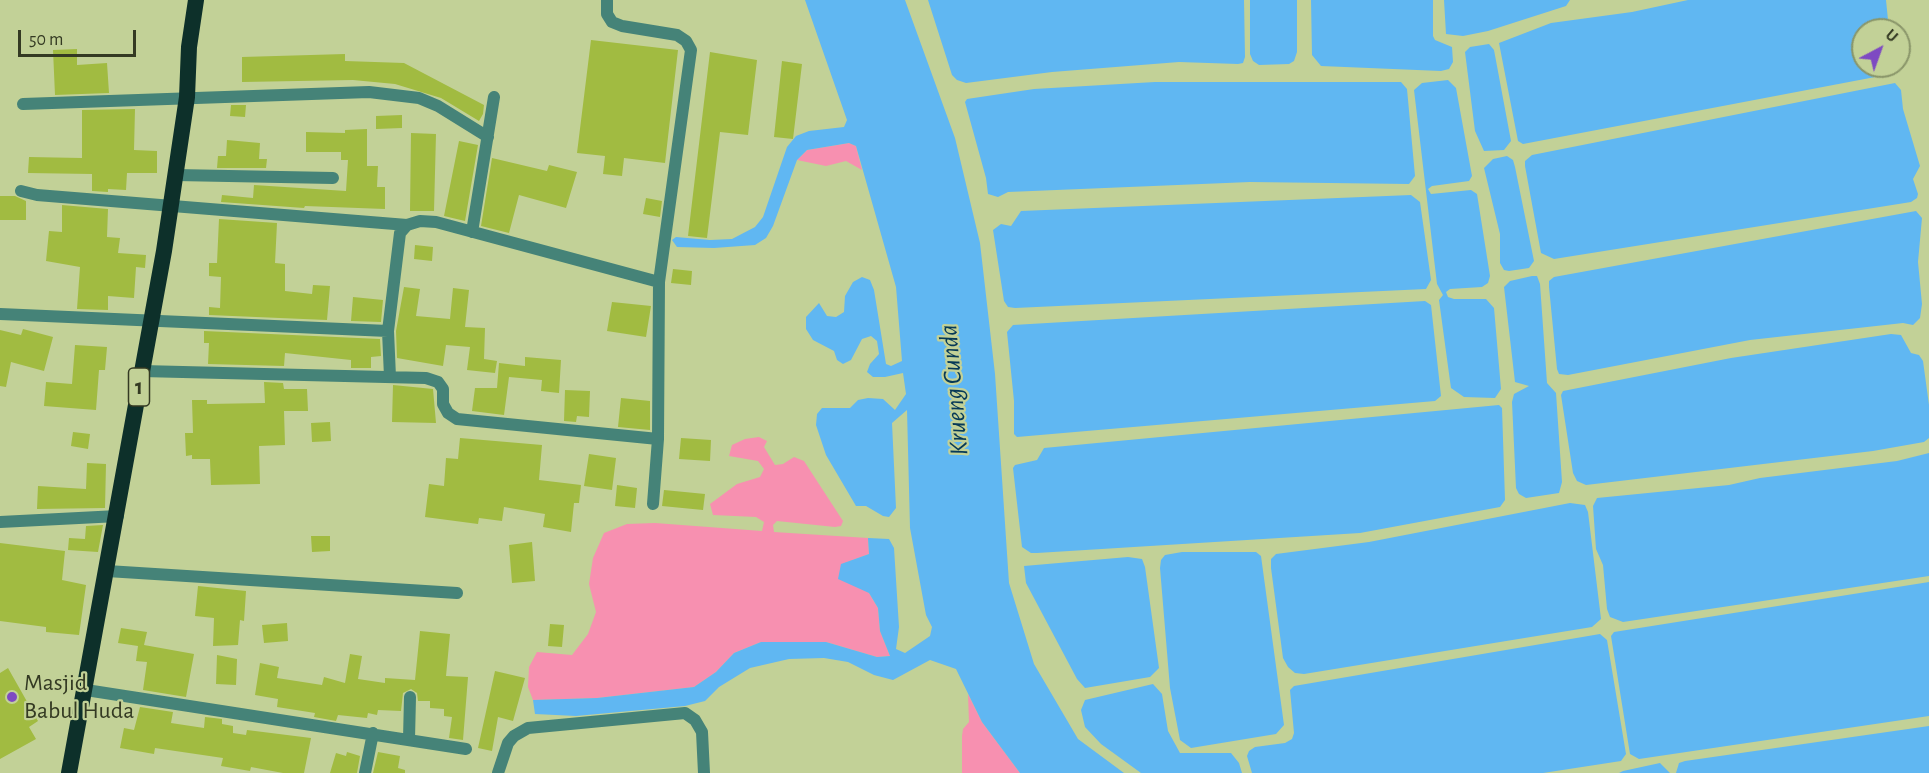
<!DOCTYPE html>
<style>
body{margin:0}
#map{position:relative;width:1929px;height:773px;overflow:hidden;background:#c2d197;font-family:"Alegreya Sans",sans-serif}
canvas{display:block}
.north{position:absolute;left:1851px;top:18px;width:60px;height:60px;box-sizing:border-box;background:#c2d197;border:2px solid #899569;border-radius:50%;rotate:41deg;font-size:16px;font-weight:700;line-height:24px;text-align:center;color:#343a23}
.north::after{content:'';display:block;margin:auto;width:21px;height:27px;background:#7e4ac2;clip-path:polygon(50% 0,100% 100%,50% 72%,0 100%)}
.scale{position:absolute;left:18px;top:30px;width:118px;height:27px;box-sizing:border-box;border:3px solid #343a23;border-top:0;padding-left:8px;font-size:18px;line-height:21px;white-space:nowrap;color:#343a23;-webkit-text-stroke:4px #c2d197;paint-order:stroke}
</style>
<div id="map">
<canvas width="1929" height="773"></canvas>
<div class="north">U</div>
<div class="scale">50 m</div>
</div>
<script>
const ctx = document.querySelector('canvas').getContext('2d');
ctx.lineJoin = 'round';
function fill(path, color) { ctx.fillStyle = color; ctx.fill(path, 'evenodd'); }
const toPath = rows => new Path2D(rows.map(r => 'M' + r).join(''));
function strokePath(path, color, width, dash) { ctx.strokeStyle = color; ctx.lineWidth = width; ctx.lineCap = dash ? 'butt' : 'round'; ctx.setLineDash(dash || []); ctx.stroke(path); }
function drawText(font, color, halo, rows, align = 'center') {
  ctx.font = font + ' "Alegreya Sans",sans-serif'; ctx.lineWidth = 4.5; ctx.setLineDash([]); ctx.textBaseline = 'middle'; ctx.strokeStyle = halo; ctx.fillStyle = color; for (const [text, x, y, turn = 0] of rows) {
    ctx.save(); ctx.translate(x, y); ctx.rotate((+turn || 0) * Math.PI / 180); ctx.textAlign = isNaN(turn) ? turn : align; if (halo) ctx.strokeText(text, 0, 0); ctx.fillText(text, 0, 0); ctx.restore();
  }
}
fill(toPath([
 [849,143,856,146,862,170,846,161,826,166,797,160,807,150],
 [759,437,767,441,764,447,775,465,783,464,794,457,804,461,843,521,841,526,835,527,777,521,773,525,774,532,868,538,869,554,842,564,869,593,878,608,880,631,890,656,877,657,826,642,761,642,734,653,716,672,694,687,597,698,533,700,528,687,529,667,537,652,572,655,588,634,596,612,589,584,593,558,604,533,627,524,655,523,762,531,764,522,756,517,713,515,710,504,737,484,760,477,764,469,758,461,729,456,732,445,745,439],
 [968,694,982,722,1020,773,962,773,962,736,963,729,969,722]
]), '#f790b0');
fill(toPath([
 [805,0,905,0,955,138,980,243,995,374,1009,583,1034,664,1078,739,1124,773,1020,773,982,722,956,669,930,660,893,680,874,675,848,662,824,658,789,659,750,668,719,687,705,701,685,706,576,716,535,714,533,700,597,698,694,687,716,672,734,653,761,642,826,642,877,657,890,656,880,631,878,608,869,593,838,579,841,564,869,554,868,538,889,539,894,548,899,627,896,649,905,653,930,636,932,627,926,615,910,528,907,410,892,423,896,508,889,517,883,516,866,506,856,506,826,455,816,425,817,414,822,408,850,408,858,400,868,398,883,399,895,410,906,394,903,373,885,377,873,377,867,372,870,364,879,354,877,341,871,336,862,339,851,360,843,364,837,360,834,351,813,340,806,329,806,317,819,303,827,316,836,317,844,312,845,296,853,282,862,277,870,280,874,290,886,364,891,366,902,361,896,287,856,146,849,143,807,150,797,160,773,226,766,238,755,245,714,248,677,247,672,240,676,237,710,240,732,239,755,227,763,217,787,147,796,136,809,131,844,127,847,120],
 [928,0,1244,0,1245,57,1243,63,1238,64,1179,62,1052,72,966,83,957,80,952,75],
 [1250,0,1297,0,1297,52,1294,61,1289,64,1259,65,1253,61,1250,54],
 [1311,0,1433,0,1433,36,1435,40,1452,47,1453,62,1449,69,1441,71,1321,66,1312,55],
 [1444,0,1570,0,1566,6,1488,31,1463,36,1446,34],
 [1688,0,1886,0,1889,30,1863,30,1863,66,1898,66,1891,74,1523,144,1518,141,1499,43,1551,23,1632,12],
 [1489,44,1494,50,1511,141,1504,150,1484,151,1475,131,1465,52,1470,47],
 [1448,80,1456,88,1472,176,1469,181,1432,186,1428,189,1431,194,1471,190,1477,194,1490,276,1488,283,1482,287,1450,289,1446,292,1448,297,1454,299,1486,299,1494,308,1501,389,1495,398,1464,397,1451,388,1450,381,1439,300,1443,295,1437,284,1414,90,1422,83],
 [1155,82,1401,82,1407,89,1415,176,1409,184,1250,182,1008,192,998,197,988,194,986,178,965,102,967,99,1034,89],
 [1895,83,1901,90,1903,109,1920,166,1913,179,1918,194,1917,198,1911,202,1554,259,1541,253,1525,166,1525,161,1532,155],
 [1507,156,1513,160,1515,167,1534,261,1529,268,1509,271,1504,270,1500,263,1500,234,1484,168,1493,159],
 [1411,195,1420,202,1431,280,1426,289,1015,308,1008,307,1004,301,993,230,1001,224,1011,226,1021,211],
 [1916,211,1922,218,1918,262,1922,304,1920,318,1913,325,1903,323,1750,340,1568,375,1559,374,1557,369,1549,287,1549,281,1554,277],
 [1532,276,1537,276,1540,284,1547,383,1556,393,1562,482,1559,493,1526,498,1519,494,1516,488,1512,402,1514,394,1529,386,1515,382,1504,287,1510,281],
 [1425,301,1431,305,1441,396,1435,401,1017,437,1014,434,1014,401,1007,332,1013,325],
 [1891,334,1901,335,1911,353,1919,355,1923,361,1929,405,1929,438,1924,442,1873,451,1586,485,1577,481,1573,473,1561,395,1563,391,1731,358],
 [1499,405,1502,408,1505,500,1500,507,1360,533,1037,553,1031,553,1022,547,1013,468,1015,465,1037,460,1044,448],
 [1929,453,1929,576,1623,622,1610,617,1607,609,1603,565,1596,549,1593,506,1597,498,1729,485,1760,478,1897,461],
 [1570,503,1585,505,1588,512,1601,619,1592,627,1304,674,1295,673,1288,667,1283,658,1271,568,1271,559,1276,554,1369,542],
 [1182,552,1256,552,1261,556,1284,725,1276,734,1191,748,1180,740,1170,688,1160,568,1161,560,1165,555],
 [1128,557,1142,559,1145,567,1159,668,1150,677,1085,688,1077,679,1026,583,1024,566],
 [1929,582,1929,716,1639,759,1630,754,1611,636,1614,632],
 [1600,634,1607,640,1626,754,1621,761,1543,773,1252,773,1247,756,1249,751,1255,747,1285,743,1292,739,1294,733,1290,690,1294,686],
 [1153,684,1162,694,1168,731,1180,753,1231,753,1239,763,1242,773,1141,773,1101,744,1085,727,1081,710,1085,700],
 [1929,726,1929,773,1676,773,1679,763,1685,761],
 [1660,763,1670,773,1619,773,1623,771]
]), '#60b7f2');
fill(toPath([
 [591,40,678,50,665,163,624,158,622,176,603,174,605,156,577,153],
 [77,49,77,65,107,63,109,93,55,95,53,50],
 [710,52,757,60,748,135,720,132,707,238,688,236],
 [345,54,345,61,404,63,484,105,483,114,479,121,441,98,395,84,353,80,242,82,242,57],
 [782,61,802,64,793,139,774,137],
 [231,105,246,105,245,117,230,116],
 [135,109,134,150,157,151,157,173,127,173,126,190,108,189,108,192,92,191,92,174,28,173,29,157,82,158,82,110],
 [402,115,402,128,376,129,376,116],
 [367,129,367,166,378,166,377,187,385,187,385,209,305,206,304,208,221,202,222,195,253,198,254,185,346,191,348,160,341,160,341,152,306,152,306,132,345,133,345,130],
 [411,133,436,134,434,211,410,211],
 [227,140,260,143,259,159,267,159,266,168,217,168,218,156,226,156],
 [459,141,478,145,465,221,444,216],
 [492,158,547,171,549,165,577,172,566,208,519,195,509,233,481,226],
 [0,196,15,196,26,201,26,220,0,220],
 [646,198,662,201,660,217,643,214],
 [62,205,108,209,107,237,120,238,118,253,146,255,145,268,136,267,134,298,108,296,108,310,77,309,80,267,46,261,49,231,62,232],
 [219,219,277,223,275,263,285,264,285,291,312,294,313,285,330,286,327,320,209,315,209,307,220,308,221,277,209,276,209,263,217,263],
 [415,245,433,247,432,261,414,259],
 [673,269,692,271,691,285,671,283],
 [404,287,420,289,416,316,450,319,453,288,469,290,465,327,485,328,484,359,497,361,495,373,467,370,470,347,446,345,443,366,397,358,396,331],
 [353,297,383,300,381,322,351,321],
 [612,302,651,306,646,337,607,331],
 [23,329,53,337,44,371,11,362,6,387,0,386,0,330,21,335],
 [204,331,380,339,381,356,371,357,371,368,351,368,351,360,285,353,284,366,208,364,209,343,204,343],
 [75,345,107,347,105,370,99,370,96,410,44,406,46,382,72,384],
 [525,357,561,360,559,393,541,391,542,380,509,377,504,415,472,411,475,388,497,388,499,363,525,366],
 [264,382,283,383,284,389,307,389,308,411,284,411,285,445,259,446,260,484,211,485,210,459,192,459,192,455,186,456,185,433,193,433,192,400,207,400,207,404,265,403],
 [393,385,433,389,436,423,392,422],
 [565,390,590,391,589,417,577,416,576,422,564,421],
 [621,398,650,401,650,430,618,427],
 [330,422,331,441,312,442,311,423],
 [73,432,90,434,88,449,71,446],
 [460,438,542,445,539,480,581,485,579,503,574,503,571,532,543,527,545,514,504,507,502,521,479,518,478,524,425,517,429,484,444,486,446,458,458,459],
 [681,438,711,440,710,461,679,459],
 [589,454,616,458,612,490,584,486],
 [87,463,106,464,105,508,37,509,38,486,86,489],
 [617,485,637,488,635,508,615,506],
 [664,490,705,494,703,510,662,506],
 [103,525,98,552,68,550,69,538,85,539,86,526],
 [311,536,330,536,330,551,312,552],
 [532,542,535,581,512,583,509,545],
 [0,543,65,551,62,580,86,585,79,635,46,632,46,627,0,621],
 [198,586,246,591,244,621,240,620,238,645,213,646,214,618,195,616],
 [287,623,288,641,264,643,262,625],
 [550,624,564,625,562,647,548,646],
 [121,628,147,632,144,645,194,654,186,697,143,690,147,662,136,661,138,646,118,643],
 [420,631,450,634,446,676,468,677,463,740,449,738,452,717,444,716,444,709,430,708,430,701,418,701,417,693,411,689,403,693,401,711,378,710,377,715,368,713,367,718,338,715,336,721,314,717,315,713,277,707,278,699,255,695,260,663,279,667,277,678,322,685,324,677,345,683,350,654,362,656,358,679,385,683,385,678,415,680],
 [217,655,237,659,236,685,216,684],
 [8,668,38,721,29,727,36,739,0,759,0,673],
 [495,671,525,678,513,721,498,717,492,751,478,748],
 [140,707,173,712,171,723,204,728,205,717,214,718,222,719,222,724,233,726,233,733,246,735,247,730,311,738,304,773,283,773,251,767,250,771,221,766,223,758,155,748,154,754,120,748,124,728,134,730],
 [347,752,360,756,357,773,330,773,336,753,346,756],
 [378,752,400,756,398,768,405,770,405,773,373,773]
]), '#a1bb41');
strokePath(toPath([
 [607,0,607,14,612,22,622,26,677,35,686,41,691,50,659,282,658,439,653,504],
 [23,104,369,92,419,98,438,106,488,137],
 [176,175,333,178],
 [21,191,37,195,407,225],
 [472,232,494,97],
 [0,314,388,331],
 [142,371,426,378,438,382,443,389,443,404,448,413,457,419,658,439],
 [390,377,388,331,400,233,407,225,420,221,436,222,659,282],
 [0,522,118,516],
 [107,571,457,593],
 [86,690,466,749],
 [409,739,410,697],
 [365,773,373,733],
 [498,773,508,743,514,736,528,728,685,713,695,720,702,732,704,773]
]), '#458378', 12);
strokePath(toPath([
 [69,773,164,251,187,97,189,47,196,0]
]), '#0d302a', 16);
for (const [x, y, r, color] of [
 [12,697,6,"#7e4ac2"]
]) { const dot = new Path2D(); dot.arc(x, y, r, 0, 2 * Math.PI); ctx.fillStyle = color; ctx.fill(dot); strokePath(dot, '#c2d197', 2); }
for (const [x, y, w] of [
 [139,387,21]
]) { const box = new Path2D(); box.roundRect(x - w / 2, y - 19, w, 38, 4.5); ctx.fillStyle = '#c2d197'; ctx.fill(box); strokePath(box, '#343a23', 1.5); }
drawText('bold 22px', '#343a23', null, [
 ["1",139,387]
]);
drawText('24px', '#343a23', '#c2d197', [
 ["Masjid",24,683],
 ["Babul Huda",24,711]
], 'left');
drawText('italic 26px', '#063957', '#c2d197', [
 ["Krueng Cunda",954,390,-95]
]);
</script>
